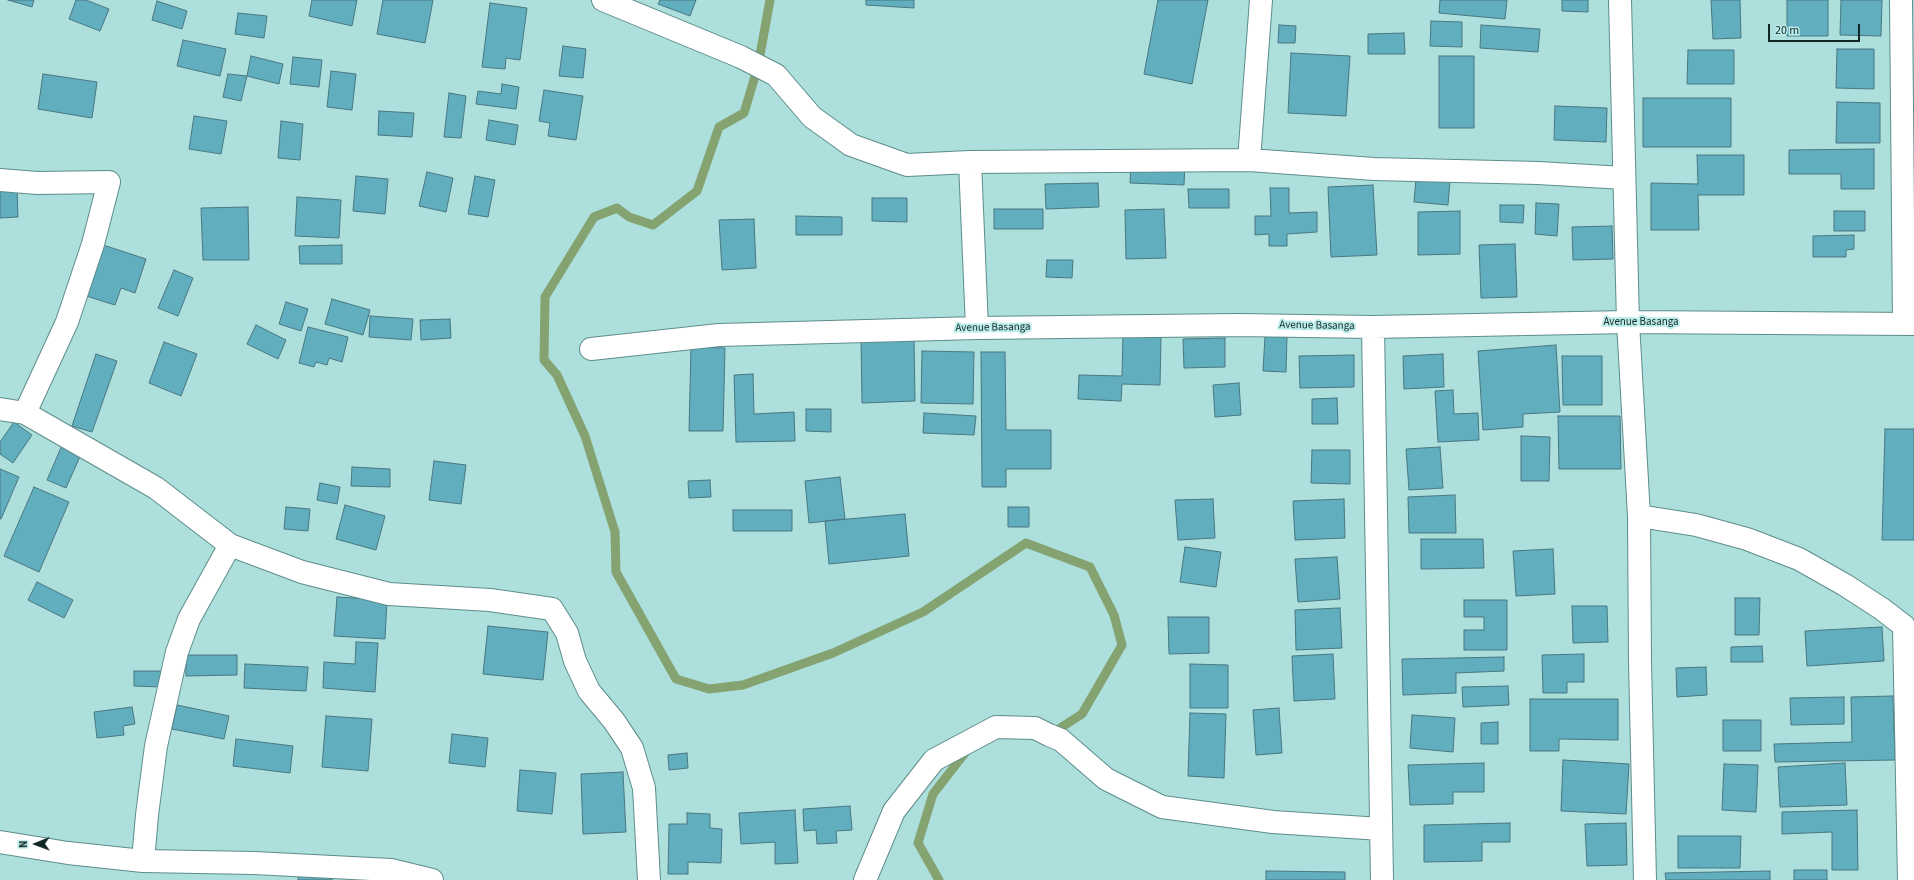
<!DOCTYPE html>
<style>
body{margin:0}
#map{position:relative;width:1914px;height:880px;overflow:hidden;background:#addfdd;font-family:"Source Sans 3",sans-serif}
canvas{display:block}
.north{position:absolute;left:16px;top:824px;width:40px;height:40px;-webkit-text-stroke:3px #baedea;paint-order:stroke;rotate:269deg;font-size:11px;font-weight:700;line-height:16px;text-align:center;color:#132626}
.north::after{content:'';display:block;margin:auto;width:14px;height:18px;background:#132626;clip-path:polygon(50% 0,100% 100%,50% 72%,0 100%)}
.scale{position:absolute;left:1768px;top:24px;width:92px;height:18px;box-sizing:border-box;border:2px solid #132626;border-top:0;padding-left:5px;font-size:12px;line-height:14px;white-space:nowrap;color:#132626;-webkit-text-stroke:3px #baedea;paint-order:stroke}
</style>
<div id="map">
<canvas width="1914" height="880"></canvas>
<div class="north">N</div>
<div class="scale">20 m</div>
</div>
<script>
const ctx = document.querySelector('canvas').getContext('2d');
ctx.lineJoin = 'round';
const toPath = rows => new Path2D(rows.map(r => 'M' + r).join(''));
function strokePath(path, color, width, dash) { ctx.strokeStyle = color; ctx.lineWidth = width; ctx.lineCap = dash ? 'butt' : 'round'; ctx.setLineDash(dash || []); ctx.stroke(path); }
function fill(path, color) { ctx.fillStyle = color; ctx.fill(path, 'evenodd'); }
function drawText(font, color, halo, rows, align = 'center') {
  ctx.font = font + ' "Source Sans 3",sans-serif'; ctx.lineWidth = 4; ctx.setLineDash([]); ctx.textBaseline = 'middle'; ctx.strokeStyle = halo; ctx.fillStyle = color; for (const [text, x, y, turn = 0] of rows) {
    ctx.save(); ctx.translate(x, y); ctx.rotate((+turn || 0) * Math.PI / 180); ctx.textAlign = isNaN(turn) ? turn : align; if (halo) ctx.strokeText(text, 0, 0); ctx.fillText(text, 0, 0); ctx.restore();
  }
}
strokePath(toPath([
 [770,0,758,66,744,113,719,127,697,191,653,225,629,217,617,208,594,217,545,297,544,360,557,375,585,436,615,532,616,572,676,679,709,689,743,685,833,653,923,612,1026,543,1090,567,1114,615,1122,645,1082,714,1051,734],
 [939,880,918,843,933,794,968,749]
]), '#85a370', 9);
const building = toPath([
 [8,0,34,0,32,7,8,0],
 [76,0,86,0,109,9,100,31,69,19,76,0],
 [312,0,357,0,352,26,309,16,312,0],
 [383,0,433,0,425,43,377,34,383,0],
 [660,0,696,0,690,16,658,4,660,0],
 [866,0,914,0,914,8,866,5,866,0],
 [1158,0,1208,0,1192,84,1144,74,1158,0],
 [1440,0,1507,0,1505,19,1439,13,1440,0],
 [1562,0,1588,0,1588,12,1562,11,1562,0],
 [1711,0,1740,0,1741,38,1713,39,1711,0],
 [1787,0,1828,0,1828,36,1787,36,1787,0],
 [1841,0,1882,0,1881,36,1840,35,1841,0],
 [157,1,187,11,182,29,152,20,157,1],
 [490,3,527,8,520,60,506,58,505,69,482,67,490,3],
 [238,13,267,16,264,38,235,34,238,13],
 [1431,21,1462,22,1462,47,1430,46,1431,21],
 [1279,25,1296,26,1295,43,1278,43,1279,25],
 [1481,25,1540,29,1538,52,1480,48,1481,25],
 [1404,33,1405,54,1368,54,1368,34,1404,33],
 [183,40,226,49,220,76,177,66,183,40],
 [563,46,586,49,583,78,559,76,563,46],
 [1837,49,1874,49,1874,89,1836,88,1837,49],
 [1688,50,1734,50,1734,84,1687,84,1688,50],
 [1291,53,1350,56,1346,116,1288,113,1291,53],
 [251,56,283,64,279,84,247,76,251,56],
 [1439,56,1474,56,1474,128,1439,128,1439,56],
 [293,57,322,60,319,87,290,84,293,57],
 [331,71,356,74,352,110,327,107,331,71],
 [43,74,97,82,92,118,38,109,43,74],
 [228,74,247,76,241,101,223,97,228,74],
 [502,84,519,87,516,109,476,104,478,91,501,94,502,84],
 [544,90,583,96,576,140,548,136,550,123,539,121,544,90],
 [449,93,466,96,461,138,444,137,449,93],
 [1643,98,1731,98,1731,147,1643,147,1643,98],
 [1837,102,1880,103,1880,143,1836,143,1837,102],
 [1555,106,1607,108,1606,142,1554,140,1555,106],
 [379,111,414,113,412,137,378,135,379,111],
 [194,116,227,121,221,154,189,149,194,116],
 [489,120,518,125,515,145,486,140,489,120],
 [281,121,303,124,300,160,278,158,281,121],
 [1874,149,1874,189,1841,189,1841,174,1789,174,1789,150,1874,149],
 [1697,155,1744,155,1744,195,1698,195,1699,230,1651,230,1651,183,1698,184,1697,155],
 [1131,161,1185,162,1184,185,1130,183,1131,161],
 [427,172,453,178,446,212,419,206,427,172],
 [356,176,388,179,385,214,353,211,356,176],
 [475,176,495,180,488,217,468,214,475,176],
 [1416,179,1450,181,1448,205,1414,202,1416,179],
 [1098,183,1099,207,1046,209,1045,184,1098,183],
 [1373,185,1377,255,1331,257,1328,187,1373,185],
 [17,187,18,217,0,218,0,188,17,187],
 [1270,188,1289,188,1289,213,1317,212,1317,232,1287,234,1287,246,1269,246,1269,234,1255,235,1255,216,1271,216,1270,188],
 [1188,189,1229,189,1229,208,1189,208,1188,189],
 [297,197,341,200,339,238,295,236,297,197],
 [872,198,907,198,907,222,872,221,872,198],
 [1536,203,1559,204,1557,236,1535,234,1536,203],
 [1500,205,1524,205,1523,223,1500,222,1500,205],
 [248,207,249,260,203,260,201,208,248,207],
 [994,209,1043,209,1043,229,994,229,994,209],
 [1164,209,1166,258,1126,259,1125,210,1164,209],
 [1460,211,1460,254,1418,255,1418,212,1460,211],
 [1834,211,1865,211,1865,231,1834,231,1834,211],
 [796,216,842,217,842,235,796,235,796,216],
 [754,219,756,268,722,270,719,220,754,219],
 [1612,226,1613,259,1573,260,1572,227,1612,226],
 [1854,235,1854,249,1846,250,1846,257,1813,257,1813,236,1854,235],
 [100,244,146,259,135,293,121,288,115,305,83,295,100,244],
 [1515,244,1517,297,1481,298,1479,245,1515,244],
 [342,245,342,264,300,264,299,246,342,245],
 [1047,260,1073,260,1072,278,1046,277,1047,260],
 [174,270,193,278,178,316,158,308,174,270],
 [332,299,370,310,363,335,325,324,332,299],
 [286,302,308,309,301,331,279,324,286,302],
 [370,316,413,319,411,340,369,337,370,316],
 [450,319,451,338,421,340,420,320,450,319],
 [256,325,286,340,278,359,247,344,256,325],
 [308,327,348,337,342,362,329,358,327,365,316,362,314,367,299,363,308,327],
 [1123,336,1161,337,1160,385,1122,384,1121,401,1078,399,1079,375,1122,376,1123,336],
 [1265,336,1287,337,1286,372,1263,371,1265,336],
 [914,338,915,401,862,403,861,339,914,338],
 [1225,338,1225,367,1184,368,1183,339,1225,338],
 [164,342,197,354,181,396,149,383,164,342],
 [1556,345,1560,412,1523,414,1523,427,1483,430,1478,351,1556,345],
 [691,347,725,348,723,431,689,431,691,347],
 [922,351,974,352,973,404,921,403,922,351],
 [981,352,1005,352,1006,430,1051,430,1051,469,1006,469,1006,487,982,487,981,352],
 [96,354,117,361,92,432,72,426,96,354],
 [1443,354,1444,387,1404,389,1403,356,1443,354],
 [1354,355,1354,387,1300,388,1299,356,1354,355],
 [1562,356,1602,356,1602,405,1563,405,1562,356],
 [753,374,754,414,794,412,795,441,736,442,734,375,753,374],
 [1239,383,1241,415,1215,417,1213,385,1239,383],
 [1453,390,1454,414,1478,413,1479,440,1438,442,1435,391,1453,390],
 [1337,398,1338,424,1312,424,1312,399,1337,398],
 [806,409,831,409,831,432,806,431,806,409],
 [924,413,976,416,974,435,923,433,924,413],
 [1558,416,1620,416,1621,469,1559,469,1558,416],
 [14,422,32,435,13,463,0,454,0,442,14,422],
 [1885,429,1914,429,1914,540,1882,540,1885,429],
 [1521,436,1550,437,1549,481,1521,481,1521,436],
 [63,443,82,452,66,488,47,480,63,443],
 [1440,447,1443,488,1409,490,1406,449,1440,447],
 [1312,450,1350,450,1350,484,1311,483,1312,450],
 [434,461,466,465,461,504,429,500,434,461],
 [352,467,390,469,390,487,351,486,352,467],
 [0,469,19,477,1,519,0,519,0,469],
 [840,477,845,519,809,523,805,481,840,477],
 [710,480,711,497,689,498,688,481,710,480],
 [320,483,340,487,337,504,317,500,320,483],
 [34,487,69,502,39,572,4,556,34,487],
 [1455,495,1456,533,1409,533,1408,497,1455,495],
 [1213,499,1215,538,1178,540,1175,500,1213,499],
 [1344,499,1345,538,1295,540,1293,501,1344,499],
 [345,505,385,516,376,550,336,539,345,505],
 [286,507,310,509,308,531,284,529,286,507],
 [1008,507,1029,507,1029,527,1008,527,1008,507],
 [733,510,792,510,792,531,733,531,733,510],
 [905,514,909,556,829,564,825,521,905,514],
 [1421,539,1483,539,1484,568,1421,569,1421,539],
 [1185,547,1221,552,1216,587,1180,582,1185,547],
 [1553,549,1555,594,1516,596,1513,551,1553,549],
 [1337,557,1340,599,1298,602,1295,559,1337,557],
 [37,582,73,600,64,618,28,600,37,582],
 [337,597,387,600,385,639,334,636,337,597],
 [1735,598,1760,598,1759,635,1735,635,1735,598],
 [1464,600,1507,600,1507,650,1464,650,1464,630,1484,630,1484,617,1464,617,1464,600],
 [1572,606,1607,606,1608,642,1573,643,1572,606],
 [1340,608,1342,648,1296,650,1295,610,1340,608],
 [1168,617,1209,617,1209,653,1169,654,1168,617],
 [488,626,548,632,543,680,483,674,488,626],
 [1882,627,1884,661,1807,666,1805,631,1882,627],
 [356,642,378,643,375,692,323,688,324,662,355,664,356,642],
 [1762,646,1763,662,1731,662,1731,647,1762,646],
 [1333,654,1335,699,1294,701,1292,656,1333,654],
 [1584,654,1584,682,1567,682,1567,693,1543,693,1542,655,1584,654],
 [186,655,237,655,237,675,186,676,186,655],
 [1504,657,1504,671,1456,673,1456,693,1403,695,1402,659,1504,657],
 [245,664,308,667,306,691,244,688,245,664],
 [1190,664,1228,665,1228,708,1190,708,1190,664],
 [1706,667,1707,695,1677,697,1676,668,1706,667],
 [134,671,162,671,162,687,134,686,134,671],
 [1508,686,1509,705,1463,707,1462,687,1508,686],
 [1893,696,1895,760,1775,762,1774,744,1852,742,1851,697,1893,696],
 [1844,697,1844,724,1791,725,1790,698,1844,697],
 [1530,699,1618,699,1618,740,1559,739,1559,751,1530,751,1530,699],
 [177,705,229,716,224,739,172,729,177,705],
 [132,707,135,724,123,726,124,735,97,738,94,712,132,707],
 [1279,708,1282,753,1256,755,1253,710,1279,708],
 [1190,713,1226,714,1224,778,1188,776,1190,713],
 [1412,715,1455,718,1453,752,1410,748,1412,715],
 [326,716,372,719,368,771,322,767,326,716],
 [1723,720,1761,720,1761,751,1723,751,1723,720],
 [1498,722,1498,744,1481,744,1481,723,1498,722],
 [452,734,488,738,485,767,449,763,452,734],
 [236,739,293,746,290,773,233,766,236,739],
 [687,753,688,768,669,770,668,755,687,753],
 [1563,760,1629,764,1626,814,1561,811,1563,760],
 [1484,763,1484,792,1453,792,1453,804,1410,805,1408,765,1484,763],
 [1845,763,1847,805,1780,807,1778,767,1845,763],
 [1724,764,1758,765,1756,812,1722,810,1724,764],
 [520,770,556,773,552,814,517,811,520,770],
 [623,772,626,832,583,834,581,774,623,772],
 [850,806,852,830,836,831,837,843,817,844,816,830,804,831,803,809,850,806],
 [795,810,798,863,775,864,775,842,741,844,739,813,795,810],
 [1857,810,1858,870,1832,870,1832,832,1782,834,1782,812,1857,810],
 [687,813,710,814,710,828,722,829,721,863,688,862,688,874,668,874,669,824,687,824,687,813],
 [1510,823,1510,842,1482,842,1482,861,1424,862,1424,825,1510,823],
 [1626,823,1627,865,1587,866,1585,824,1626,823],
 [1678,836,1741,836,1740,868,1678,868,1678,836],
 [299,870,332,873,332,880,298,880,299,870],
 [1794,870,1827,870,1827,880,1794,880,1794,870],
 [1266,871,1345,872,1345,880,1266,880,1266,871],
 [1770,871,1770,880,1666,880,1665,873,1770,871]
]);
fill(building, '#60aebe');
strokePath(building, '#4a7781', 1);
const street = toPath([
 [603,0,741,57,776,75,812,117,851,145,907,165,970,162,1249,160,1374,169,1538,173,1624,178],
 [1620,0,1628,322,1639,516,1640,662,1645,880],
 [1901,0,1904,324],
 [1249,160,1261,0],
 [970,162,977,328],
 [0,180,37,183,109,182,93,244,67,322,25,413],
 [1373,327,1382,880],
 [591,349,719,335,977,328,1238,325,1373,327,1628,322,1914,324],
 [0,409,25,413,156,488,230,545,302,572,389,594,490,600,552,609,567,633,575,661,589,691,614,721,632,748,644,788,649,880],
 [1639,516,1696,525,1747,539,1799,559,1845,585,1882,609,1904,626,1909,880],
 [0,842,68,853,143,861,254,863,391,870,432,880],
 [143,861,147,815,156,746,177,652,189,619,230,545],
 [865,880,894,811,934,760,996,727,1035,728,1049,735,1061,740,1106,779,1162,807,1273,822,1381,829]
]);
strokePath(street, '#5d8d8b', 24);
strokePath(street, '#fff', 22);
drawText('11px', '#132626', '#baedea', [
 ["Avenue Basanga",1641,323],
 ["Avenue Basanga",1317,326,1],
 ["Avenue Basanga",993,328,-1]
]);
</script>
